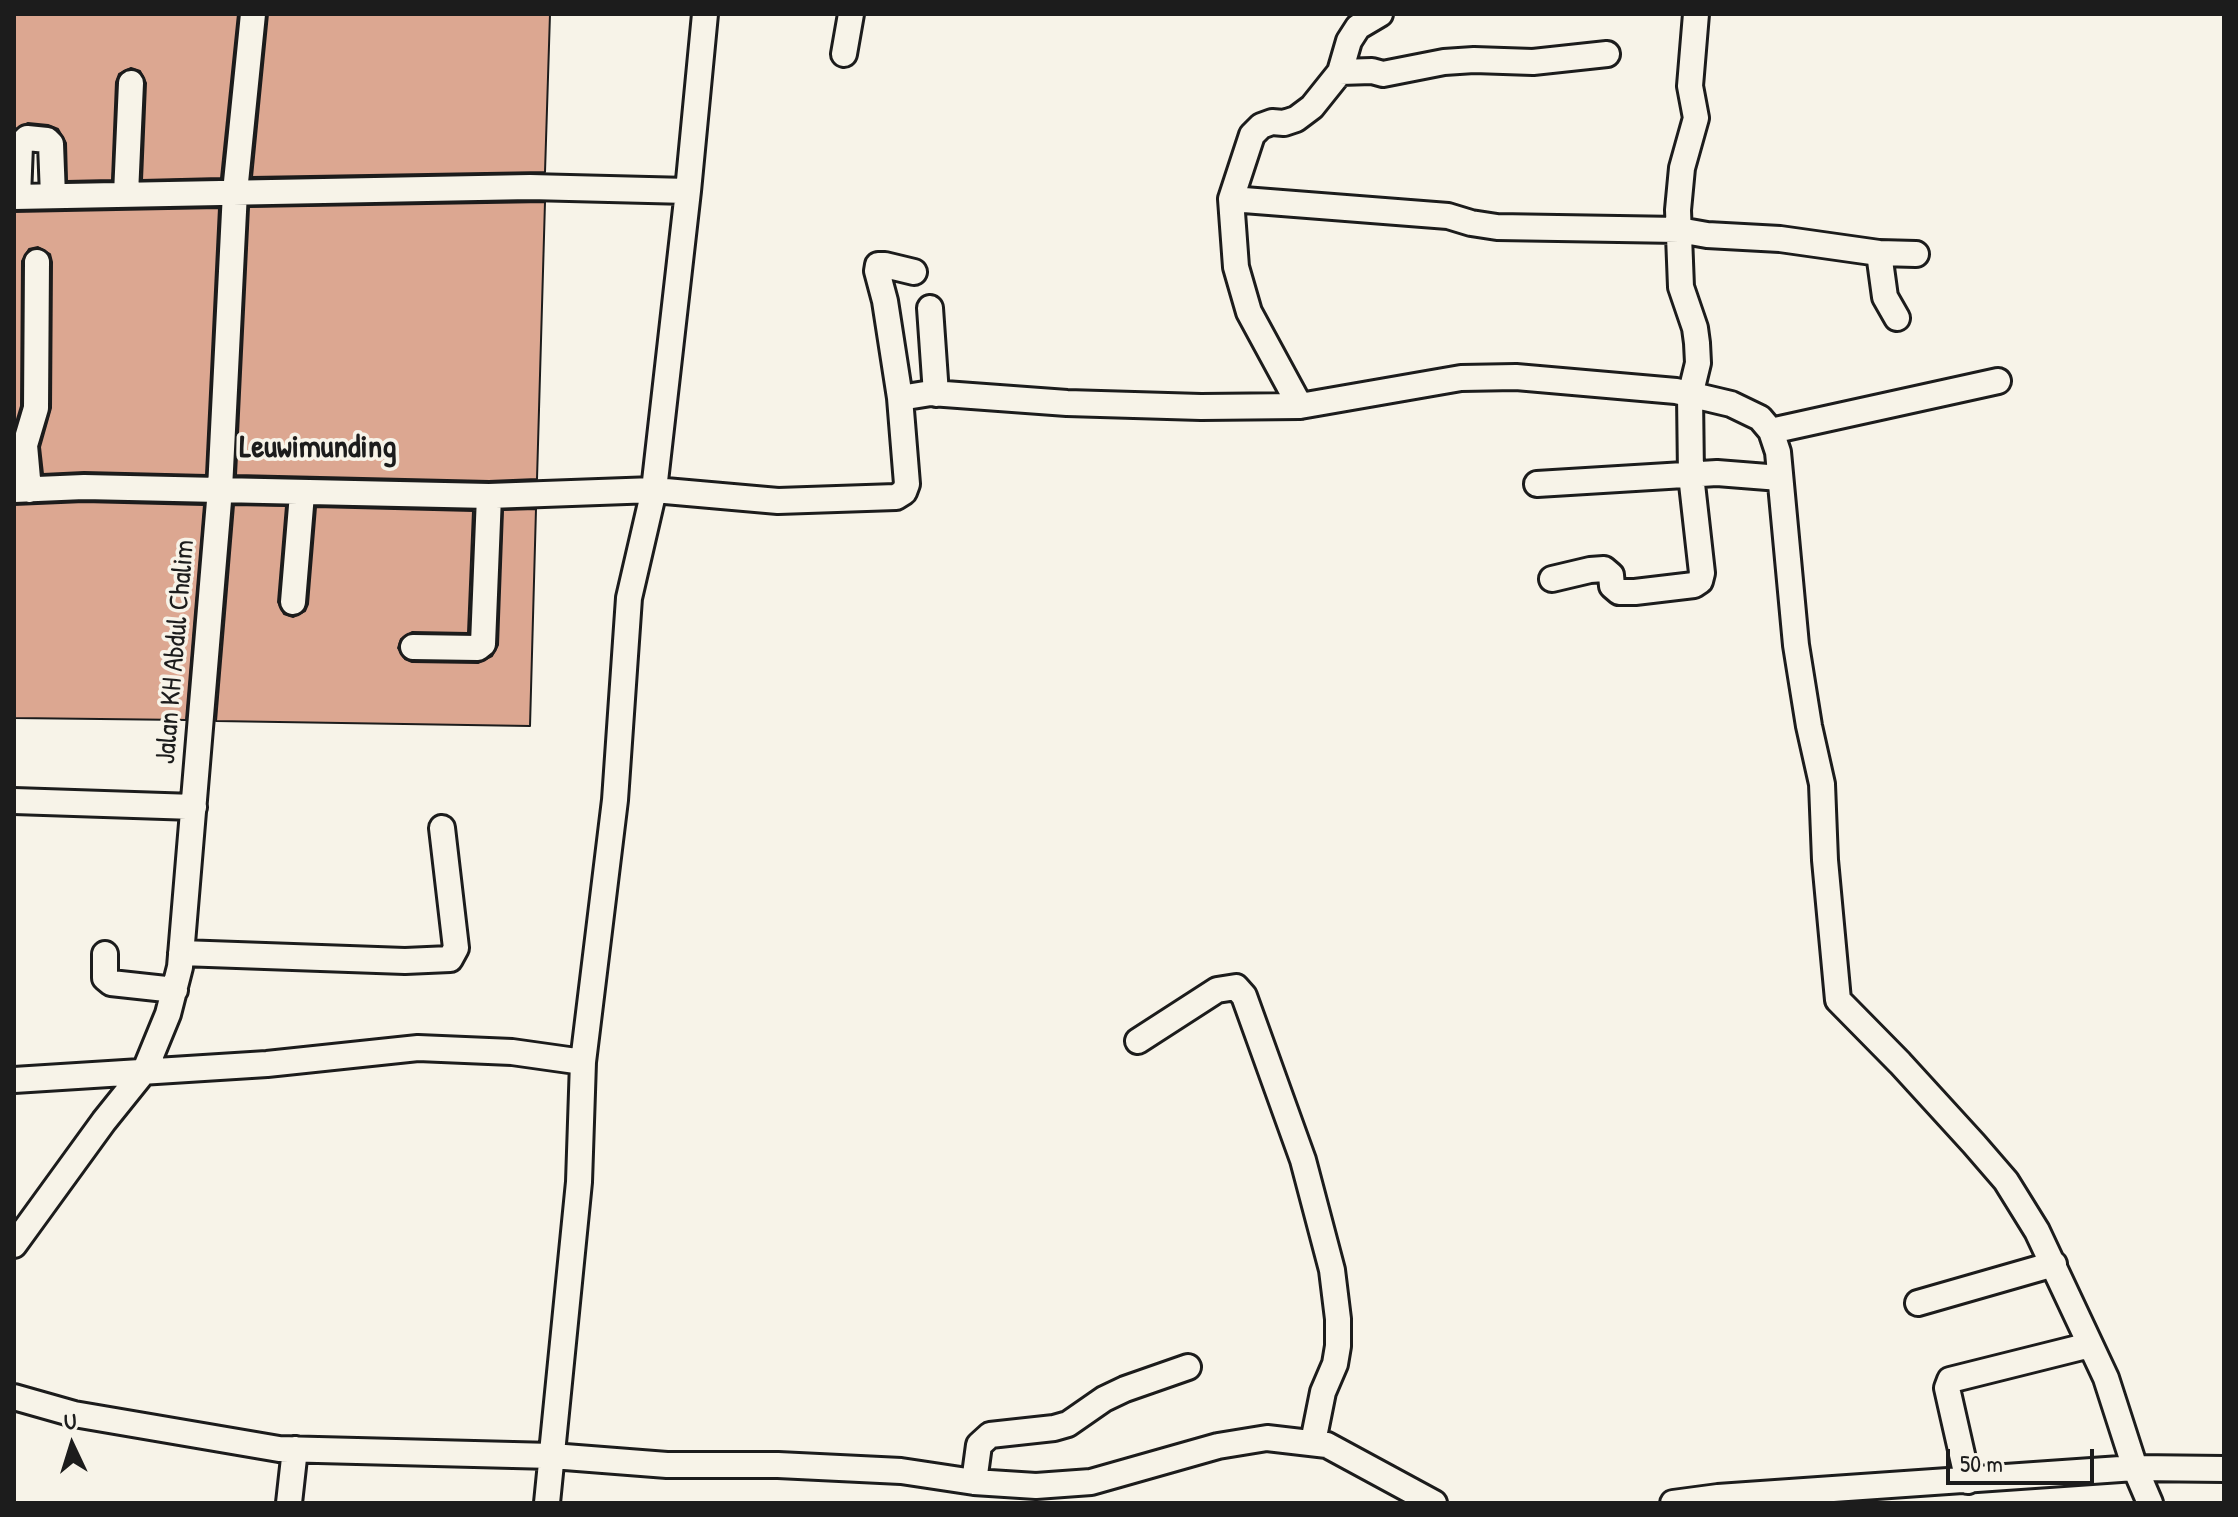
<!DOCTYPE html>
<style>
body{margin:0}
#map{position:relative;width:2238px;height:1517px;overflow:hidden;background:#f7f3e8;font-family:"Patrick Hand",sans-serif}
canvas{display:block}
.frame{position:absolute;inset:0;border:16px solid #1c1c1c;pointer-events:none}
.north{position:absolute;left:32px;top:1405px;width:80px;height:80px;-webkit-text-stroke:6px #f7f3e8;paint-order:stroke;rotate:356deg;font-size:22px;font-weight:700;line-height:32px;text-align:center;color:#1c1c1c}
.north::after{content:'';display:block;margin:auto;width:28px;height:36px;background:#1c1c1c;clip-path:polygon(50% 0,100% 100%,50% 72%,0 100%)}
.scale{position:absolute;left:1946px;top:1449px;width:148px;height:36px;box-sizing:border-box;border:4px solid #1c1c1c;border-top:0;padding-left:10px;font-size:24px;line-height:28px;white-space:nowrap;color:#1c1c1c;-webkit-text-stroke:6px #f7f3e8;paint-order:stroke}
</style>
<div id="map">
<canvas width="2238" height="1517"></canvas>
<div class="frame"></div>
<div class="north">U</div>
<div class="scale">50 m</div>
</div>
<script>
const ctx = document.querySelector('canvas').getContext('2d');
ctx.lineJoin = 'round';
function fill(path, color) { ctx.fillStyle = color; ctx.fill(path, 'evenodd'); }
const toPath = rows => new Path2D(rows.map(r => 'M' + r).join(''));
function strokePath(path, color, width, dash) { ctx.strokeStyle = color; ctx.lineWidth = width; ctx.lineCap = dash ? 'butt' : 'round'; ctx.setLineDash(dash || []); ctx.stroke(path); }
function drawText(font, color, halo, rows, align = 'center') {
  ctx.font = font + ' "Patrick Hand",sans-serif'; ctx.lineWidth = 7; ctx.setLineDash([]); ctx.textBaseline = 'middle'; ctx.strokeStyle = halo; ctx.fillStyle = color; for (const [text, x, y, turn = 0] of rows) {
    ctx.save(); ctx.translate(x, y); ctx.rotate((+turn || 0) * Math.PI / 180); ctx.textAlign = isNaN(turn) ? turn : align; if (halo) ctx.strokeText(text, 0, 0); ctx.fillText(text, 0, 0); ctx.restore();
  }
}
const building = toPath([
 [14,14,238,14,221,178,142,180,146,83,140,71,131,68,119,74,116,82,112,180,67,181,66,143,58,129,48,125,28,123,14,130,14,14],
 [268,14,550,14,545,172,252,177,268,14],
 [545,202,537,479,489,481,236,475,249,207,545,202],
 [219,208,206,475,84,472,43,474,40,447,51,408,52,262,50,254,38,247,29,249,22,261,21,406,14,429,14,212,219,208],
 [84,502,204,505,186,720,14,718,14,505,84,502],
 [234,505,286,506,278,602,284,614,293,617,305,611,308,604,316,507,473,511,468,633,412,632,401,639,398,648,405,659,412,662,478,663,492,656,498,645,503,510,536,509,530,726,216,721,234,505]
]);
fill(building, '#dca791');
strokePath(building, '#1c1c1c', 2);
const minor = toPath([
 [844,54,851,14],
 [1340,72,1372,71,1383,74,1444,62,1474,60,1533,62,1607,54],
 [688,191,705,14],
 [126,194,131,83],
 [14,197,530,187,688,191,654,490,629,598,615,800,583,1062,579,1182,547,1503],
 [18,197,20,145,27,138,47,140,51,144,53,196],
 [1231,199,1448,216,1471,223,1497,227,1679,230,1707,235,1780,239,1879,253,1916,254],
 [1879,253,1885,297,1897,318],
 [930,308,936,394],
 [900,398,885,301,877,271,878,265,885,265,914,272],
 [1300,406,1249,312,1236,267,1231,199,1252,135,1261,126,1272,122,1284,123,1296,119,1312,107,1340,72,1349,41,1358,27,1380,14],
 [1771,431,1998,381],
 [1537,484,1717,473,1780,478],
 [14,490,84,487,489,496,654,490,778,501,896,497,904,492,907,484,900,398,931,393,1067,403,1201,407,1300,406,1461,378,1516,377,1676,391,1731,404,1760,418,1771,431,1778,452,1796,645,1809,726,1822,784,1825,860,1838,1000,1900,1063,1974,1144,2006,1181,2037,1231,2106,1378,2135,1468,2150,1503],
 [29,490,25,445,36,408,37,262],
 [1552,579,1590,570,1604,569,1611,575,1612,586,1619,592,1635,592,1694,585,1700,581,1702,573,1691,475,1690,396,1698,363,1697,343,1695,328,1681,287,1678,210,1682,168,1696,118,1690,86,1696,14],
 [293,602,302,494],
 [413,647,478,648,483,644,489,496],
 [14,801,194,807],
 [181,953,405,961,450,959,456,948,442,828],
 [105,954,105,978,111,983,175,990],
 [1138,1041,1217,990,1236,987,1244,996,1303,1160,1332,1270,1338,1319,1338,1346,1335,1364,1323,1392,1313,1442],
 [14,1080,267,1064,418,1048,512,1052,583,1062],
 [14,1245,104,1121,145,1070,168,1014,180,967,220,489,235,192,253,14],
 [1918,1303,2054,1264],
 [14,1397,74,1414,279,1449,552,1456,667,1465,778,1465,901,1471,974,1482,1036,1486,1091,1482,1218,1446,1267,1438,1327,1445,1434,1503],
 [1968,1481,1947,1388,1950,1380,2090,1345],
 [974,1482,979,1445,990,1435,1054,1428,1068,1424,1104,1399,1125,1389,1188,1367],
 [289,1503,295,1449],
 [1673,1503,1718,1497,2135,1468,2224,1469]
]);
strokePath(minor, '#1c1c1c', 30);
strokePath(minor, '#f7f3e8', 24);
drawText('28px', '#1c1c1c', '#f7f3e8', [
 ["Jalan KH Abdul Chalim",176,652,-85]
]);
drawText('bold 32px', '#1c1c1c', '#f7f3e8', [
 ["Leuwimunding",318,448]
]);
</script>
